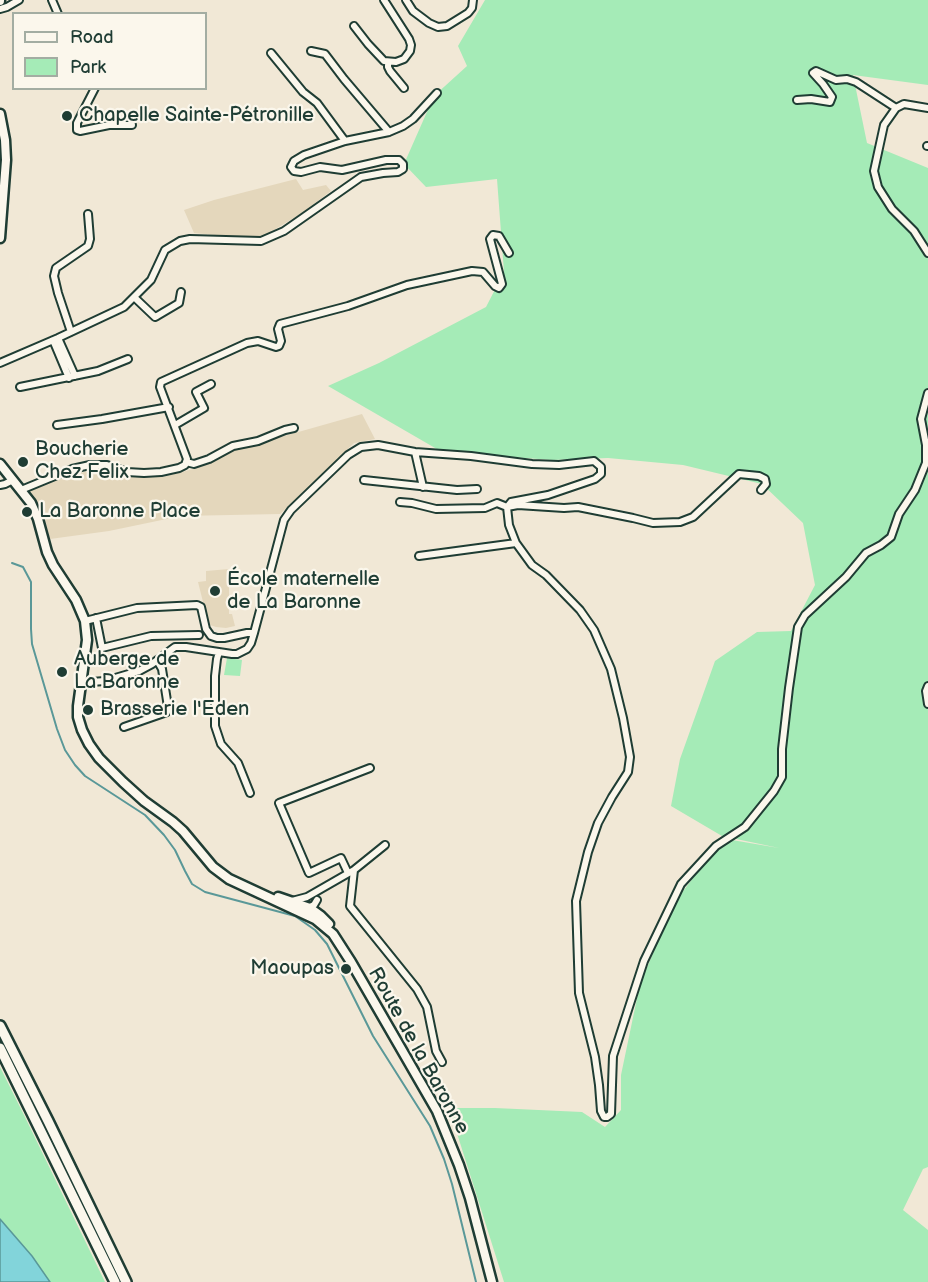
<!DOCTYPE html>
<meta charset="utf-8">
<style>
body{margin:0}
#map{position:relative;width:928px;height:1282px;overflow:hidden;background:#f1e8d6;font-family:"Balsamiq Sans",sans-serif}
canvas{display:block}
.legend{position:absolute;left:12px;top:12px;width:195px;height:78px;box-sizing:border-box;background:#fbf7ec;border:2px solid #a3ada2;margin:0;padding:8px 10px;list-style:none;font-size:18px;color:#1f3d34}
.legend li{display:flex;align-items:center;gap:12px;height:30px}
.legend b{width:30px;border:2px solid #a3ada2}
</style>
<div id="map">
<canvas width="928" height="1282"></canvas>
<ul class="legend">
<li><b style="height:8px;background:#fbf7ec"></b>Road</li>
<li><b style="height:16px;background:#a5ebb7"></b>Park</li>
</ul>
</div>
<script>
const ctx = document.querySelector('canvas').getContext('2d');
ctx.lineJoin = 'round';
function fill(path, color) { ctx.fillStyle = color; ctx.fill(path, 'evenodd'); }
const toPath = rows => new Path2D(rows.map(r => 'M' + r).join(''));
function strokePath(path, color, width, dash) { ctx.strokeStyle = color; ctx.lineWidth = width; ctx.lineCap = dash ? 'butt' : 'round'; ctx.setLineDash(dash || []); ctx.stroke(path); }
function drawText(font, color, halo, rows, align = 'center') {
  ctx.font = font + ' "Balsamiq Sans",sans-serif'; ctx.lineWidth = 4.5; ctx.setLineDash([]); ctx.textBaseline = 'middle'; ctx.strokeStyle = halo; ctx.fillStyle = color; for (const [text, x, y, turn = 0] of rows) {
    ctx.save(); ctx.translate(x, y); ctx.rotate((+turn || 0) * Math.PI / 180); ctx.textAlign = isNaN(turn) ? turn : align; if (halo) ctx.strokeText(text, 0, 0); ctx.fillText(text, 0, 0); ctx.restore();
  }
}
fill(toPath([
 [296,179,303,190,326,185,331,191,302,213,264,236,224,236,194,233,184,210,214,200],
 [362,414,375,439,354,443,280,514,181,516,109,531,50,539,44,515,30,491,60,479,95,469,132,477,163,477,193,469,226,453,263,442],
 [229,569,229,614,232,614,235,626,226,628,216,627,210,625,208,622,198,582,206,581,206,571]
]), '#e4d7bc');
fill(toPath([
 [485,0,928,0,928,85,853,75,867,143,928,168,928,1167,923,1169,903,1210,928,1230,928,1282,504,1282,449,1108,495,1108,582,1112,605,1127,621,1110,621,1075,640,984,668,918,683,891,700,869,726,839,779,848,722,836,671,806,680,759,715,661,757,632,791,631,815,585,803,523,762,484,683,465,608,458,552,460,442,452,328,386,379,363,486,307,504,272,497,179,426,187,404,164,434,96,467,66,458,46],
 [227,658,242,660,240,676,224,675],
 [0,1067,25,1117,105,1282,50,1282,32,1256,0,1219]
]), '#a5ebb7');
const water = toPath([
 [0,1219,32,1256,50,1282,0,1282,0,1219]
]);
fill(water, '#82d4da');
strokePath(water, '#5a9898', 1.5);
strokePath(toPath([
 [12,563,23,567,31,582,31,629,32,644,57,729,65,750,75,765,85,776,145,815,164,835,175,850,185,871,192,884,205,892,295,916,315,930,327,944,373,1036,430,1126,444,1159,452,1184,476,1282]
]), '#5a9898', 2);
const minor = toPath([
 [52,0,58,14],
 [406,0,413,11,429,23,438,27,447,26,468,13,472,8,473,0],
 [0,9,7,7,19,0],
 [354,26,368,44,384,61,396,62,404,59,410,51,411,45,409,39,384,0],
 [311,51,325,54,344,79,389,132],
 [271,53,303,92,317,103,345,141],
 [388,62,388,67,390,71,404,88],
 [95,88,77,123,77,130,80,131,109,125,132,125],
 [797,100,811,99,830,102,832,97,823,84,813,73,816,71,836,80,847,79,856,82,896,108],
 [928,108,904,104,896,108,884,125,874,171,878,187,892,209,914,231,928,253],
 [927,146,928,146],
 [134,297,155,317,157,316,179,303,181,292],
 [71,332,58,293,54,276,56,268,88,246,90,239,88,214],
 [58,338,75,376],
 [53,340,69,378],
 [0,363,58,338,124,307,151,280,165,250,180,241,190,239,261,241,284,231,361,177,383,173,398,172,403,169,403,164,399,160,386,160,342,170,320,167,301,172,294,171,291,167,294,161,304,155,345,141,389,132,403,126,413,119,437,93],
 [20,387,98,371,128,359],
 [57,425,102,419,169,407],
 [175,425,204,408,196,392,211,384],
 [415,452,423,487],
 [186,462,194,464,209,459,233,446,258,441,285,430,294,428],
 [364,480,457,490,477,489],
 [0,485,5,484,13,480],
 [21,490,72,469,90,465,107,465,127,472,144,473,161,472,179,468,185,465,187,459,160,387,161,382,247,343,258,341,276,347,279,346,281,341,278,329,280,324,348,306,407,285,472,271,483,272,495,286,499,288,502,284,490,239,493,235,499,236,509,253],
 [400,502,412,503,436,509,485,508,497,503,507,507,518,505,564,508,578,507,633,518,653,523,680,522,693,517,739,474,759,476,765,479,766,484,761,490],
 [419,556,516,543],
 [96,618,102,648,151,636,199,635],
 [85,621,137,608,197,605,201,607,206,629,211,636,217,638,224,638,247,633,254,633],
 [219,652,217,659,215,676,215,726,221,744,238,763,250,793],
 [80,681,91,682,105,681,139,671,152,664,175,647,186,647,232,654,237,654,247,649,251,643,254,633,284,520,291,510,348,455,361,447,378,445,415,452,471,456,532,464,559,465,594,461,601,467,601,474,595,479,548,495,511,502,507,507,509,525,516,543,532,565,546,575,580,610,594,630,611,669,623,718,630,757,628,772,612,797,598,823,588,852,576,901,579,993,595,1057,599,1085,601,1111,604,1117,607,1117,611,1114,613,1056,644,961,681,884,716,846,745,827,774,791,782,777,782,749,789,688,798,627,805,615,846,577,866,553,881,545,891,537,899,514,915,490,926,463,926,445,921,419,928,393],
 [928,686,926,691,928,704],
 [124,727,167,712,168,707,162,669,157,660],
 [354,870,385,845],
 [348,873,341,858,309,873,279,803,370,768],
 [292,901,307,897,354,870,350,906,417,989,427,1007,436,1051,442,1062],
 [308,908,314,905,317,900]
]);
const secondary = toPath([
 [0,1,0,0],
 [0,114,5,140,6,160,0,238],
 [0,464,31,503,38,519,47,552,53,565,76,600,85,621,87,640,78,706,78,717,82,730,89,744,99,758,123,782,144,801,173,822,183,831,213,867,229,879,315,919,333,934,351,962,437,1111,459,1165,470,1198,492,1282],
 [278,897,310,908,321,916,329,924]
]);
const trunk = toPath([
 [0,1026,48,1121,126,1282],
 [0,1048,115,1282]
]);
strokePath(minor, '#1f3d34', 10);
strokePath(secondary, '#1f3d34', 13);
strokePath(trunk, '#1f3d34', 14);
strokePath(minor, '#fbf7ec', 6);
strokePath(secondary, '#fbf7ec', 8);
strokePath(trunk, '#fbf7ec', 9);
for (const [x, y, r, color] of [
 [67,116,6,"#1f3d34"],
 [23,462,6,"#1f3d34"],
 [27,512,6,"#1f3d34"],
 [215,591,6,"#1f3d34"],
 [62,672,6,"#1f3d34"],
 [88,710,6,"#1f3d34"],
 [346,969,6,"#1f3d34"]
]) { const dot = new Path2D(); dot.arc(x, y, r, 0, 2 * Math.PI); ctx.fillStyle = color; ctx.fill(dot); strokePath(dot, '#fbf7ec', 2); }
drawText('20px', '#1f3d34', '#fbf7ec', [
 ["Chapelle Sainte-Pétronille",79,116],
 ["Boucherie",35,450],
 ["Chez Felix",35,473],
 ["La Baronne Place",39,512],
 ["École maternelle",227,580],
 ["de La Baronne",227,603],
 ["Auberge de",74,660],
 ["La Baronne",74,683],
 ["Brasserie l'Eden",100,710],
 ["Maoupas",334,969,"right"]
], 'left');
drawText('20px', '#1f3d34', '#fbf7ec', [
 ["Route de la Baronne",418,1051,61]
]);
</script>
